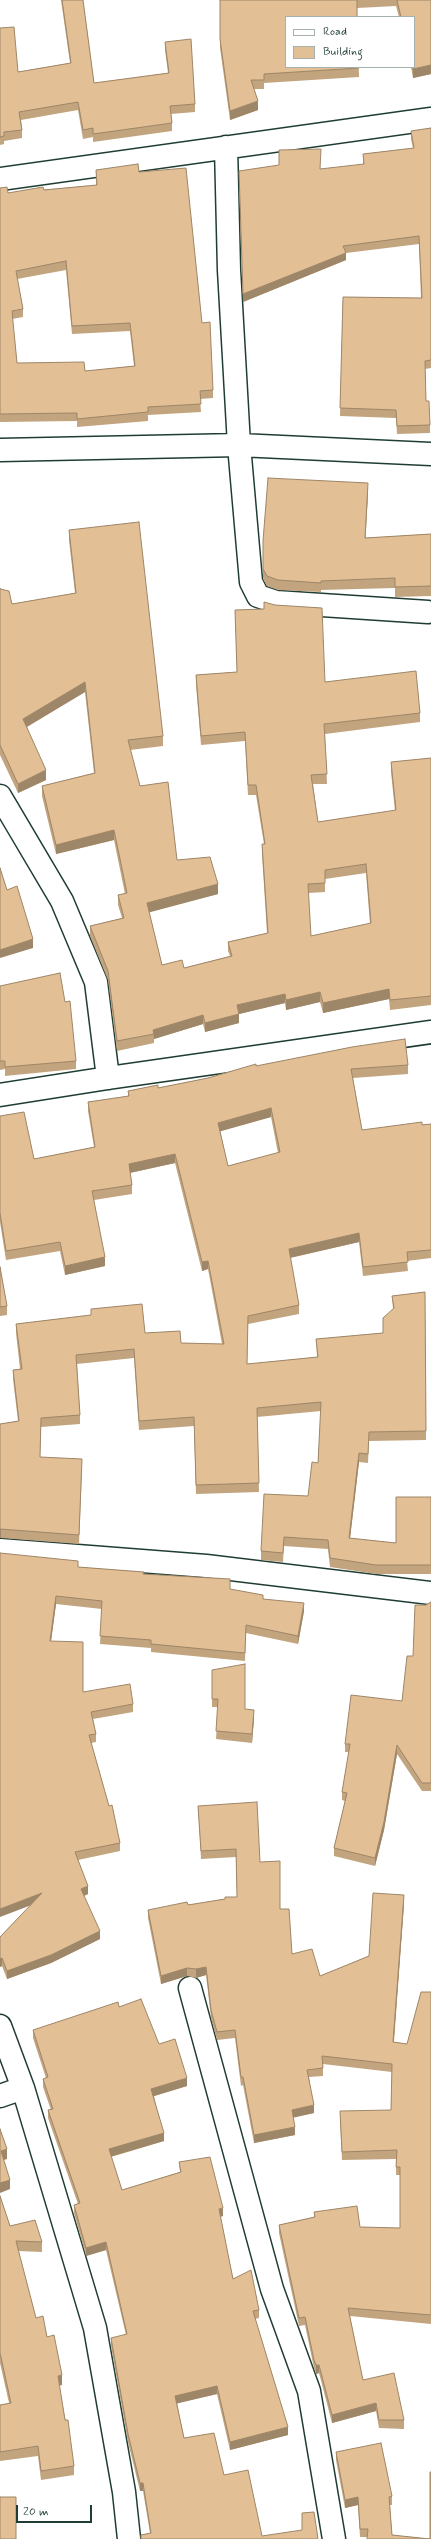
<!DOCTYPE html>
<style>
body{margin:0}
#map{position:relative;width:431px;height:2539px;overflow:hidden;background:#fff;font-family:Mynerve,sans-serif}
canvas{display:block}
.legend{position:absolute;left:285px;top:16px;width:130px;height:52px;box-sizing:border-box;background:#fff;border:1px solid #a5b1ae;margin:0;padding:5px 7px;list-style:none;font-size:12px;color:#1f3d34}
.legend li{display:flex;align-items:center;gap:8px;height:20px}
.legend b{width:20px;border:1px solid #a5b1ae}
.scale{position:absolute;left:16px;top:2505px;width:76px;height:18px;box-sizing:border-box;border:2px solid #1f3d34;border-top:0;padding-left:5px;font-size:12px;line-height:14px;white-space:nowrap;color:#1f3d34;-webkit-text-stroke:3px #fff;paint-order:stroke}
</style>
<div id="map">
<canvas width="431" height="2539"></canvas>
<ul class="legend">
<li><b style="height:5px;background:#fff"></b>Road</li>
<li><b style="height:11px;background:#e2bf94"></b>Building</li>
</ul>
<div class="scale">20 m</div>
</div>
<script>
const ctx = document.querySelector('canvas').getContext('2d');
ctx.lineJoin = 'round';
const toPath = rows => new Path2D(rows.map(r => 'M' + r).join(''));
function strokePath(path, color, width, dash) { ctx.strokeStyle = color; ctx.lineWidth = width; ctx.lineCap = dash ? 'butt' : 'round'; ctx.setLineDash(dash || []); ctx.stroke(path); }
function fill(path, color) { ctx.fillStyle = color; ctx.fill(path, 'evenodd'); }
const minor = toPath([
 [226,147,229,270,239,445,251,582,258,596,276,602,428,612],
 [0,179,431,119],
 [0,450,239,445,431,454],
 [0,796,62,901,96,982,108,1078],
 [0,1095,108,1078,431,1032],
 [0,1550,206,1566,431,1593],
 [190,1988,272,2289,309,2391,334,2539],
 [0,2026,23,2088,95,2328,124,2492,129,2539],
 [0,2096,23,2088]
]);
strokePath(minor, '#1f3d34', 25);
strokePath(minor, '#fff', 22);
fill(toPath([
 [61,0,83,0,94,83,168,73,165,50,165,42,195,104,195,112,171,114,172,123,172,131,93,142,93,137,83,139,78,110,21,120,22,130,22,138,4,141,4,144,0,145,0,28,18,72,70,63],
 [220,0,431,0,431,74,413,78,411,67,414,67,414,17,399,17,396,6,357,8,359,77,264,83,264,89,254,89,258,110,230,120,220,48],
 [431,128,431,368,425,369,426,401,430,425,430,433,397,434,396,418,340,416,343,297,421,298,419,244,346,253,346,260,243,302,239,179,363,165,363,154,413,148,411,139,411,131],
 [96,170,139,172,202,323,213,390,213,398,200,399,201,412,148,415,148,421,77,427,77,421,0,422,0,188,8,193,96,185],
 [66,270,72,334,130,331,134,366,85,371,17,363,12,319,23,317,23,309,17,279],
 [368,493,365,538,431,534,431,596,395,597,395,588,321,590,321,592,278,590,267,586,263,579,263,541],
 [69,530,163,736,163,746,130,750,140,786,177,860,218,894,149,912,162,965,184,968,230,956,228,951,228,942,267,933,262,854,262,844,264,844,256,795,248,795,245,741,201,745,196,685,196,675,237,672,235,610,325,682,420,713,420,722,325,734,327,784,313,784,318,822,395,811,391,772,391,762,431,758,431,1005,390,1010,389,999,323,1013,320,1002,286,1010,285,1003,239,1014,239,1023,205,1032,203,1024,154,1039,154,1043,117,1051,108,980,90,936,90,926,122,918,118,905,118,895,125,894,114,840,56,854,42,796,42,786,94,773,85,692,27,727,46,780,18,793,0,755,0,588,12,604,75,593,69,540],
 [366,873,370,924,311,936,308,893,325,892,325,879],
 [0,986,76,1061,76,1069,5,1076,5,1069,0,1070],
 [408,1065,408,1074,353,1078,362,1130,431,1124,431,1258,407,1261,408,1271,363,1276,359,1242,290,1258,299,1305,299,1314,248,1324,247,1364,317,1357,316,1339,383,1333,393,1309,392,1296,425,1292,426,1440,369,1441,368,1463,359,1462,350,1538,396,1543,431,1497,431,1574,376,1574,330,1567,328,1549,284,1546,283,1562,261,1560,261,1551,308,1496,318,1463,321,1411,257,1417,259,1492,196,1494,194,1426,139,1430,134,1358,77,1364,80,1415,80,1424,41,1427,40,1457,82,1468,79,1544,1,1538,0,1424,18,1421,13,1379,13,1370,20,1369,16,1333,16,1324,91,1315,91,1309,145,1333,181,1343,222,1344,208,1269,202,1271,175,1163,130,1173,132,1185,132,1194,94,1200,105,1266,65,1275,60,1251,6,1260,0,1222,0,1116,34,1159,94,1147,88,1111,88,1102,128,1096,128,1091,158,1088,208,1078,256,1066],
 [271,1117,278,1153,228,1166,220,1131],
 [0,1267,7,1306,7,1315,0,1316],
 [0,1553,78,1567,144,1574,230,1589,263,1599,304,1611,298,1644,246,1633,245,1661,151,1652,151,1648,100,1644,102,1609,56,1604,51,1641,83,1692,133,1704,133,1712,93,1719,96,1734,96,1742,91,1743,109,1806,120,1843,120,1851,78,1860,88,1894,84,1896,100,1939,51,1963,7,1979,2,1966,0,1967,0,1937,30,1906],
 [431,1602,431,1791,422,1791,397,1754,384,1830,375,1866,334,1856,334,1848,345,1801,342,1800,342,1792,349,1752,345,1752,345,1744,402,1701,426,1605],
 [212,1670,245,1709,254,1718,252,1743,216,1739,218,1707,212,1707],
 [198,1806,260,1862,280,1909,292,1954,320,1976,369,1956,404,1904,394,2042,407,2044,431,1992,431,2324,350,2316,363,2380,404,2420,404,2429,379,2428,376,2411,332,2423,319,2373,316,2374,314,2368,305,2325,299,2326,279,2233,279,2225,314,2217,314,2212,360,2227,400,2228,400,2175,396,2175,396,2159,342,2160,340,2119,391,2110,392,2072,323,2064,323,2076,309,2077,314,2113,293,2117,295,2135,254,2143,243,2085,241,2086,235,2038,217,2040,211,2018,206,1975,196,1978,187,1976,161,1984,148,1918,148,1910,188,1905,237,1897,236,1857,201,1859],
 [119,2007,159,2044,187,2086,154,2096,164,2141,111,2157,122,2190,180,2172,179,2162,223,2216,220,2217,233,2279,259,2310,259,2318,255,2319,288,2435,230,2450,217,2394,177,2403,184,2438,224,2475,262,2536,318,2539,141,2539,141,2535,150,2533,143,2491,140,2491,128,2442,111,2346,111,2338,126,2335,106,2250,86,2256,74,2213,74,2205,78,2204,48,2118,48,2110,51,2110,43,2087,43,2079,46,2078,33,2038,33,2030],
 [0,2196,10,2226,42,2242,42,2252,18,2251,36,2318,47,2337,62,2385,59,2385,74,2466,74,2475,41,2480,38,2456,0,2461,0,2405,9,2403,0,2363],
 [336,2452,392,2496,392,2505,390,2505,392,2535,431,2539,367,2537,360,2537,358,2505,345,2508,336,2460]
]), '#c2a47f');
fill(toPath([
 [431,65,431,74,413,78,413,69],
 [258,101,258,110,230,120,230,111],
 [346,253,346,260,243,302,243,294],
 [368,483,368,493,365,548,365,538],
 [85,682,85,692,23,729,23,719],
 [46,770,46,780,18,793,18,784],
 [114,830,114,840,56,854,56,845],
 [218,884,218,894,147,913,147,903],
 [33,939,33,948,0,958,0,950],
 [389,989,389,999,323,1013,323,1003],
 [320,992,320,1002,286,1010,286,1000],
 [285,994,285,1003,239,1014,239,1023,205,1032,205,1023,237,1005],
 [203,1015,203,1024,154,1039,153,1030],
 [271,1108,271,1117,218,1132,218,1123],
 [175,1154,175,1163,129,1173,129,1164],
 [359,1233,359,1242,289,1258,289,1249],
 [105,1257,105,1266,65,1275,65,1266],
 [208,1261,208,1269,202,1271,202,1262],
 [359,1453,359,1462,349,1547,349,1538],
 [0,1529,1,1529,1,1538,0,1538],
 [56,1596,56,1604,50,1649,50,1641],
 [304,1603,304,1611,298,1644,298,1636],
 [254,1710,254,1718,252,1743,252,1734],
 [397,1745,397,1754,384,1830,375,1866,375,1858],
 [88,1886,88,1894,81,1897,81,1889],
 [42,1893,42,1901,0,1917,0,1909],
 [404,1895,404,1904,393,2050,393,2042],
 [100,1931,100,1939,51,1963,7,1979,7,1971],
 [2,1958,2,1966,0,1967,0,1959],
 [206,1967,206,1975,196,1978,196,1969],
 [187,1968,187,1976,161,1984,161,1976],
 [187,2078,187,2086,151,2097,151,2089],
 [314,2105,314,2113,292,2118,292,2110],
 [295,2127,295,2135,254,2143,254,2135],
 [164,2133,164,2141,109,2157,109,2149],
 [7,2149,7,2159,1,2161,1,2151],
 [10,2180,10,2189,0,2193,0,2183],
 [223,2208,223,2216,219,2217,219,2209],
 [106,2242,106,2250,86,2256,86,2248],
 [316,2365,319,2365,319,2373,316,2374],
 [62,2375,62,2385,58,2386,58,2376],
 [217,2386,217,2394,175,2404,175,2396],
 [376,2403,376,2411,332,2423,332,2415],
 [288,2427,288,2435,230,2450,230,2442],
 [140,2483,143,2483,143,2491,140,2491],
 [358,2497,358,2505,345,2508,345,2500]
]), '#9e8668');
const building = toPath([
 [62,0,83,0,94,83,169,73,165,42,191,39,195,104,170,106,172,123,93,134,93,128,83,130,78,102,19,112,22,130,4,132,4,136,0,137,0,28,14,27,18,72,71,63,62,0],
 [220,0,357,0,357,17,286,17,286,67,359,67,359,68,264,74,264,80,251,80,258,101,230,111,220,39,220,0],
 [397,0,431,0,431,65,413,69,413,67,414,67,414,17,401,17,397,0],
 [431,128,431,360,425,361,426,401,429,401,430,425,397,426,396,410,340,408,343,297,422,298,419,236,343,246,346,253,243,294,239,171,279,165,279,150,321,149,320,169,364,164,363,154,414,148,411,131,431,128],
 [138,164,139,172,186,168,202,323,210,322,213,390,200,391,201,404,148,407,148,412,77,419,77,413,0,414,0,188,7,187,8,193,43,187,44,190,97,185,96,170,138,164],
 [66,261,72,326,130,323,135,366,85,371,84,362,17,363,12,311,23,309,16,271,66,261],
 [268,478,368,483,365,538,431,534,431,586,395,587,395,578,321,581,321,583,278,580,267,576,263,569,263,541,268,478],
 [139,522,163,736,128,740,140,786,168,782,177,860,210,857,218,884,147,903,162,965,182,960,184,968,232,956,228,942,268,933,262,844,265,844,256,785,248,785,245,732,201,736,196,675,237,672,235,610,264,609,264,602,275,605,322,608,325,682,416,671,420,713,324,724,327,774,311,775,318,822,396,810,391,762,431,758,431,996,390,1000,389,989,323,1003,320,992,286,1000,285,994,237,1005,239,1014,205,1023,203,1015,153,1030,154,1034,117,1041,108,971,90,926,124,918,118,895,127,893,114,830,56,845,42,786,95,773,85,682,23,719,46,770,18,784,0,745,0,588,0,589,9,591,12,604,76,593,69,530,139,522],
 [366,864,371,923,311,936,308,884,325,883,325,870,366,864],
 [0,868,7,890,17,886,33,939,0,950,0,868],
 [60,973,65,1002,70,1001,76,1061,5,1067,5,1061,0,1061,0,986,60,973],
 [405,1039,408,1065,351,1069,362,1130,422,1122,422,1125,431,1124,431,1250,407,1252,408,1262,363,1267,359,1233,289,1249,299,1305,248,1316,247,1364,318,1357,316,1339,383,1333,383,1318,394,1308,392,1296,425,1292,426,1431,369,1432,368,1454,359,1453,349,1538,396,1543,396,1497,431,1497,431,1565,376,1565,330,1558,328,1540,284,1537,283,1553,261,1551,264,1494,308,1496,312,1462,318,1463,321,1402,257,1408,259,1483,196,1485,194,1417,139,1421,134,1349,76,1355,80,1415,41,1418,40,1457,82,1459,79,1535,0,1529,0,1424,19,1421,13,1370,22,1369,16,1324,91,1315,91,1309,142,1304,145,1333,180,1331,181,1343,224,1344,208,1261,202,1262,175,1154,129,1164,132,1185,92,1191,105,1257,65,1266,60,1242,6,1251,0,1213,0,1116,24,1112,34,1159,95,1147,88,1102,129,1096,128,1091,158,1085,158,1088,208,1078,256,1064,256,1066,352,1047,405,1039],
 [271,1108,280,1152,228,1166,218,1123,271,1108],
 [0,1267,7,1306,0,1307,0,1267],
 [0,1553,78,1561,78,1567,144,1572,143,1574,230,1579,230,1589,263,1595,263,1599,304,1603,298,1636,246,1625,245,1653,151,1644,151,1640,100,1636,102,1601,56,1596,50,1641,83,1642,83,1692,130,1684,133,1704,91,1712,96,1734,89,1735,109,1806,112,1805,120,1843,75,1852,88,1886,81,1889,100,1931,51,1955,7,1971,2,1958,0,1959,0,1937,42,1893,0,1909,0,1553],
 [431,1602,431,1783,422,1783,397,1745,384,1822,375,1858,334,1848,347,1793,342,1792,350,1744,345,1744,351,1695,402,1701,407,1656,413,1656,415,1605,426,1605,431,1602],
 [245,1664,245,1709,254,1710,252,1734,216,1731,218,1699,212,1699,212,1670,245,1664],
 [257,1802,260,1862,280,1861,280,1909,289,1909,292,1954,312,1949,320,1976,369,1956,373,1893,404,1895,393,2042,407,2044,421,1992,431,1992,431,2315,348,2308,363,2380,394,2373,404,2420,379,2420,376,2403,332,2415,319,2365,316,2365,314,2360,305,2317,299,2318,279,2225,315,2217,314,2212,357,2206,360,2227,400,2228,400,2167,396,2167,397,2150,342,2152,340,2111,391,2110,392,2064,322,2056,323,2068,307,2070,314,2105,292,2110,295,2127,254,2135,243,2077,241,2077,235,2030,217,2032,211,2010,206,1967,196,1969,187,1968,161,1976,148,1910,187,1902,188,1905,225,1899,225,1897,237,1897,236,1849,201,1851,198,1806,257,1802],
 [141,1999,159,2044,175,2039,187,2078,151,2089,164,2133,109,2149,122,2190,181,2172,179,2162,210,2157,223,2208,219,2209,233,2279,251,2270,259,2310,253,2311,288,2427,230,2442,217,2386,175,2396,184,2438,214,2433,224,2475,248,2470,262,2536,302,2530,302,2513,314,2512,318,2539,141,2539,141,2535,151,2533,143,2483,140,2483,128,2434,111,2338,127,2334,106,2242,86,2248,74,2205,80,2203,48,2110,53,2109,43,2079,48,2077,33,2030,118,2002,119,2007,141,1999],
 [0,2129,7,2149,1,2151,10,2180,0,2183,0,2129],
 [0,2196,10,2226,35,2220,42,2242,16,2241,36,2318,43,2316,47,2337,54,2335,62,2375,58,2376,65,2420,68,2420,74,2466,41,2471,38,2446,0,2452,0,2405,11,2403,0,2353,0,2196],
 [381,2443,392,2496,389,2497,392,2535,430,2539,430,2472,431,2472,431,2539,367,2539,368,2529,360,2529,358,2497,345,2500,336,2452,381,2443],
 [0,2497,16,2497,16,2539,0,2539,0,2497]
]);
fill(building, '#e2bf94');
strokePath(building, '#9e8668', 1);
</script>
